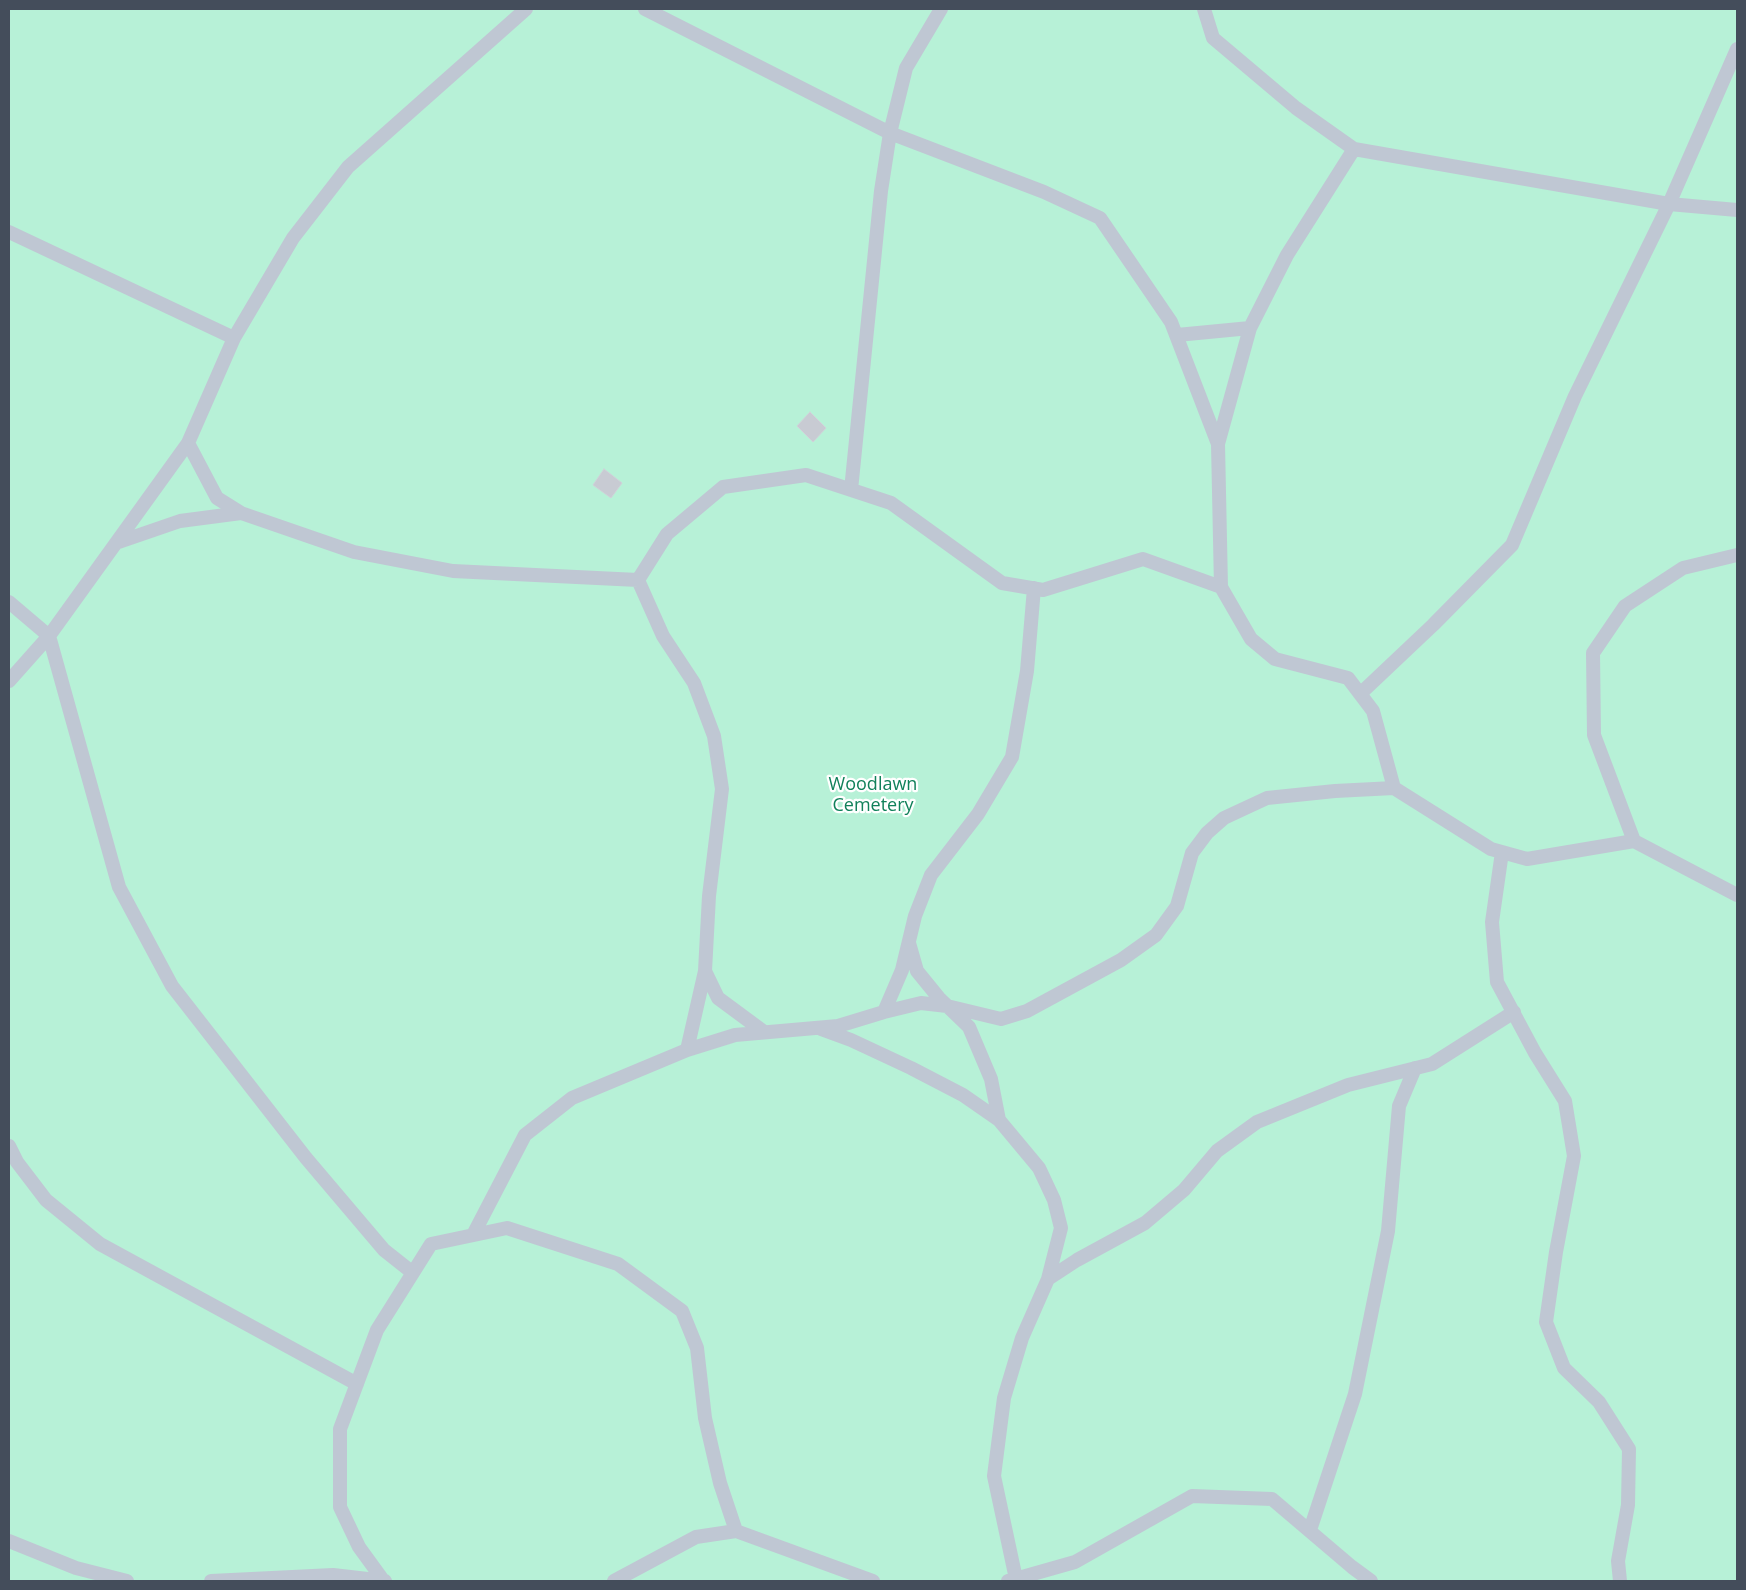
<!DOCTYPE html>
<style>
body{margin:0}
#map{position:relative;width:1746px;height:1590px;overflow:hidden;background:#f0eded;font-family:"Open Sans",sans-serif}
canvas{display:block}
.frame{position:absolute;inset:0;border:10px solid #444d5b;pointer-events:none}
</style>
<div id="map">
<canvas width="1746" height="1590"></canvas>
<div class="frame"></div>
</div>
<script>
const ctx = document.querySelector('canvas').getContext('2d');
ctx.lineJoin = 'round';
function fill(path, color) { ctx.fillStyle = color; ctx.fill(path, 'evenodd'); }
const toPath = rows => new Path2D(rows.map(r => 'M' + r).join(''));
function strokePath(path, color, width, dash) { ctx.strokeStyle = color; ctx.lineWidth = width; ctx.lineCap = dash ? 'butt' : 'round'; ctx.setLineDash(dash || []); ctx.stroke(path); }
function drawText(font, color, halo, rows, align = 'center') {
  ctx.font = font + ' "Open Sans",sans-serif'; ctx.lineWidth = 4.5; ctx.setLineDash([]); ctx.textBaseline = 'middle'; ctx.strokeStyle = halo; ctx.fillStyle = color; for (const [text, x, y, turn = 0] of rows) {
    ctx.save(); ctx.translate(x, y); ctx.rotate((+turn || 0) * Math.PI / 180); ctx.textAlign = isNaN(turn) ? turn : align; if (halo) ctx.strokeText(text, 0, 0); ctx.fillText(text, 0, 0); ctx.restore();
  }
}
fill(toPath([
 [9,9,1737,9,1737,1581,9,1581]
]), '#b7f1d7');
const building = toPath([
 [810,412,826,428,813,442,797,426,810,412],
 [604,469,622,483,611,498,593,485,604,469]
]);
fill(building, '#c8cbd3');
strokePath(building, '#d0d2d9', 1);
strokePath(toPath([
 [645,9,890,133,1044,192,1100,218,1171,322,1218,444,1221,587],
 [1204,9,1213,38,1296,108,1354,149,1287,255,1250,328,1218,444],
 [1354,149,1669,204,1737,210],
 [9,232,234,338,293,238,348,167,526,9],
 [1177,335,1250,328],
 [234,338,188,443,49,636,119,887,172,986,306,1158,384,1250,413,1273],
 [188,443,217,498,241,513,354,552,453,571,638,580,667,534,723,487,806,475,891,503,1002,583,1043,590,1143,559,1221,587,1251,639,1275,659,1348,678,1373,711,1394,788,1491,849,1527,859,1634,841,1737,895],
 [851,490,881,191,890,133,906,68,941,9],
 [116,543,180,521,241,513],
 [638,580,663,636,694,683,714,736,722,789,709,896,705,971,718,998,764,1032],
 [9,602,49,636,9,681],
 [1360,694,1433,625,1512,545,1575,396,1669,204,1737,49],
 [1634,841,1594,735,1593,653,1625,606,1683,568,1737,555],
 [1502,852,1492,922,1497,982,1535,1053,1565,1101,1574,1156,1556,1252,1546,1322,1564,1368,1599,1402,1629,1449,1628,1505,1618,1561,1620,1581],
 [909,943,917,971,939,998,969,1027,991,1079,999,1120],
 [884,1012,921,1003,947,1006,1001,1019,1027,1011,1121,960,1156,935,1177,906,1192,853,1207,833,1224,818,1267,798,1335,791,1394,788],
 [821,1029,851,1040,911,1068,963,1095,999,1120,1039,1168,1054,1200,1061,1228,1048,1279],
 [687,1050,705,971],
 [9,1146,17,1162,46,1200,100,1244,357,1384],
 [473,1235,525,1135,572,1098,687,1050,735,1035,838,1026,884,1012,902,970,915,916,931,875,978,814,1012,757,1027,671,1034,588],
 [1310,1530,1355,1394,1388,1231,1399,1106,1415,1068],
 [9,1541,76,1568,127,1581],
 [1016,1579,994,1476,1004,1398,1022,1338,1048,1279,1077,1260,1145,1223,1184,1190,1217,1151,1257,1122,1348,1085,1432,1064,1514,1012],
 [383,1580,359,1547,340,1507,340,1429,377,1330,431,1244,507,1228,618,1264,682,1311,697,1348,705,1418,720,1483,736,1531],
 [211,1581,333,1575,385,1581],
 [614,1581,696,1537,736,1531,873,1581],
 [1008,1581,1075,1562,1192,1496,1272,1499,1352,1567,1371,1581]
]), '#bfc7d3', 14);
drawText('18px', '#11815a', '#fff', [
 ["Woodlawn",873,785],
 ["Cemetery",873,806]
]);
</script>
